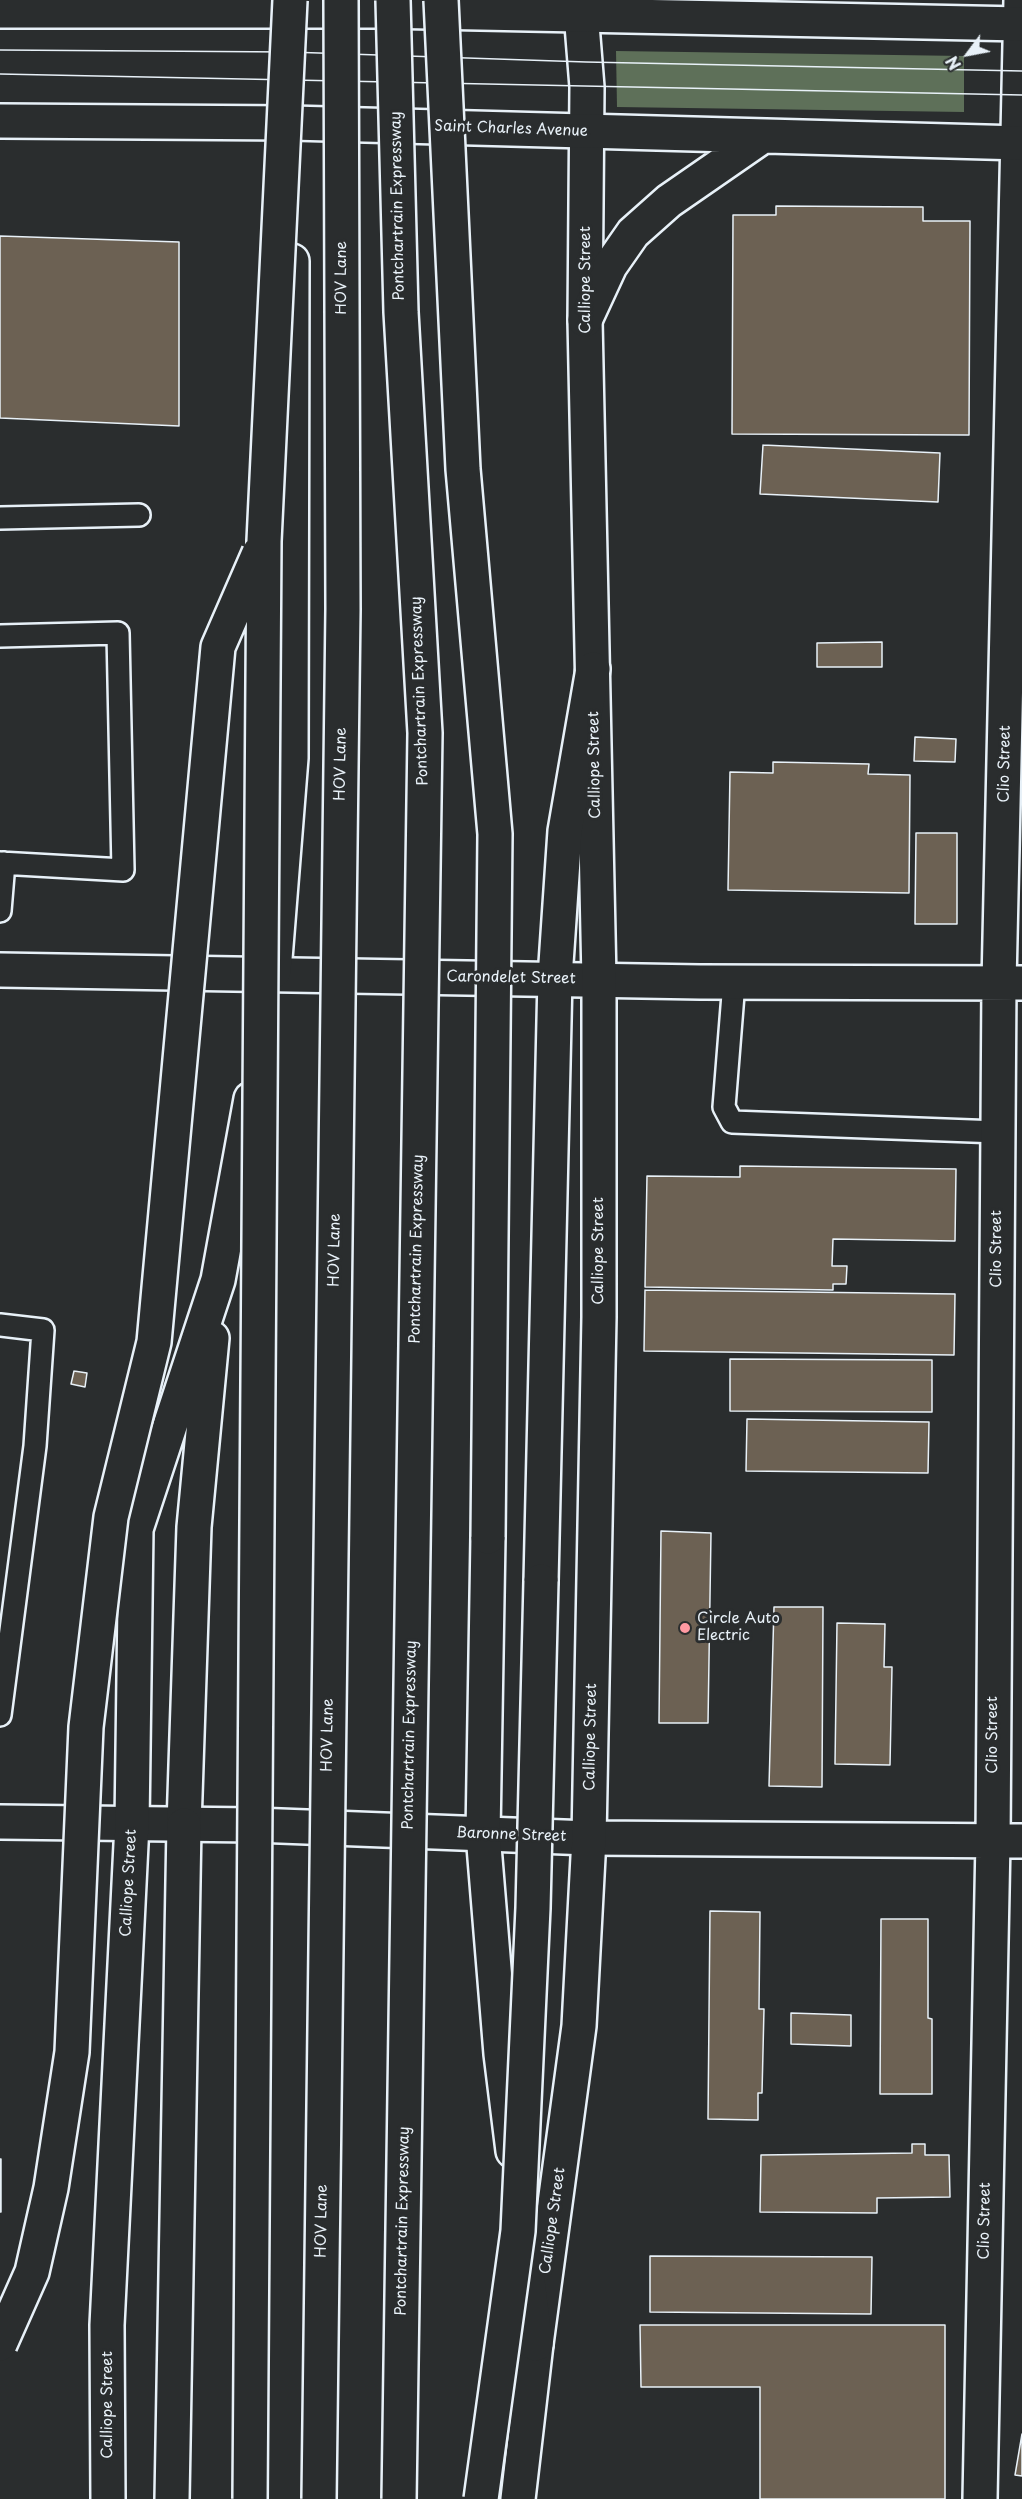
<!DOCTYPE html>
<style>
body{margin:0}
#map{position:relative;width:1022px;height:2499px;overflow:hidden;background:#2a2d2e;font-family:"Playpen Sans",sans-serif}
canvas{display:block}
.north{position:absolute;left:938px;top:24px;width:60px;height:60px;-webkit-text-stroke:4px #2a2d2e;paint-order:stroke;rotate:238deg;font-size:16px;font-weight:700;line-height:24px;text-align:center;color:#e8f1f8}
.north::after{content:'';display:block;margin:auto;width:21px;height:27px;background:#e8f1f8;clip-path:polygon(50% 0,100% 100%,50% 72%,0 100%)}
</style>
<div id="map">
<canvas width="1022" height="2499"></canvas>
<div class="north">N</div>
</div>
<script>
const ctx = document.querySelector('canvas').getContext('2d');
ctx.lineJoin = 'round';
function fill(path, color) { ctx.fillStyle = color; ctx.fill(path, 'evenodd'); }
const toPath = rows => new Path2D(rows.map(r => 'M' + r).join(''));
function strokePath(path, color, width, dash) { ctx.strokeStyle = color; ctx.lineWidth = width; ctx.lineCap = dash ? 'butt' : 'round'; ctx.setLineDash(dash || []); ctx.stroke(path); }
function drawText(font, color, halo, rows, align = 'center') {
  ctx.font = font + ' "Playpen Sans",sans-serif'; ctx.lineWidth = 6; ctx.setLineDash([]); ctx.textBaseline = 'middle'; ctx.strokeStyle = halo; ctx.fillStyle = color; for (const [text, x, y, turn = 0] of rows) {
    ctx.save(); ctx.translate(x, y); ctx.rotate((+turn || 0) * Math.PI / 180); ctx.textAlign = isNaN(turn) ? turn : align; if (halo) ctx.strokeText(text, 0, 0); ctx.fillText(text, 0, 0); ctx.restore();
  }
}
fill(toPath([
 [616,51,964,56,964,112,617,107]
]), '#5e7059');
const building = toPath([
 [776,206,923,207,923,221,970,221,969,435,732,434,733,215,776,215,776,206],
 [0,236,179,242,179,426,0,418,0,236],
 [763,445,940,453,938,502,760,494,763,445],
 [882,642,882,667,817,667,817,643,882,642],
 [915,737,956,739,955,762,914,761,915,737],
 [773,762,869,764,868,774,910,775,909,893,728,890,730,772,773,773,773,762],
 [916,833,957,833,957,924,915,924,916,833],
 [740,1166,956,1169,955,1241,833,1239,832,1266,847,1266,846,1284,833,1284,833,1290,645,1287,647,1176,740,1177,740,1166],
 [645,1290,955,1294,954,1355,644,1351,645,1290],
 [730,1359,932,1360,932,1412,730,1411,730,1359],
 [74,1371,87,1373,85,1387,71,1384,74,1371],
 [747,1419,929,1422,928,1473,746,1471,747,1419],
 [661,1531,711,1533,708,1723,659,1723,661,1531],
 [774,1607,823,1607,822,1787,769,1786,774,1607],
 [837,1623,885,1624,884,1667,892,1667,890,1765,835,1764,837,1623],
 [710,1911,760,1912,759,2009,764,2009,762,2093,758,2093,758,2120,708,2119,710,1911],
 [881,1919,928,1919,928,2018,932,2019,932,2094,880,2094,881,1919],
 [791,2013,851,2015,851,2046,791,2044,791,2013],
 [912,2144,925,2144,925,2155,949,2155,950,2197,877,2198,877,2213,760,2212,761,2155,912,2153,912,2144],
 [0,2159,1,2159,1,2212,0,2212,0,2159],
 [650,2256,872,2257,871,2314,650,2312,650,2256],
 [640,2325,945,2325,945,2499,760,2499,760,2387,641,2387,640,2325],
 [1022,2434,1022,2476,1015,2475,1022,2434]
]);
fill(building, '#6c6153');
strokePath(building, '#e8f1f8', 1.5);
const service = toPath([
 [0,518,139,515],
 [0,636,118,633,123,870,0,863],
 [0,911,4,863],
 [734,982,724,1107,732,1122,998,1132],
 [0,1325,43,1330,35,1446,0,1715]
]);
const minor = toPath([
 [0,970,700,982,1022,983],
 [0,1822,255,1825,589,1838,1022,1841],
 [980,2499,993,1841,999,983,1021,0]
]);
const tertiary = toPath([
 [274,971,291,758,292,261],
 [184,1825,194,1527,212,1338],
 [108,2499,107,2325,132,1824,136,1529,218,1280,251,1099],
 [518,2499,536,2344,579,2026,589,1838,599,1317,599,980,585,320,587,87,580,0]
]);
const secondary = toPath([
 [0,11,381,11,1022,24],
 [0,121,292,123,1022,143],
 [585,320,610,266,633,233,669,201,763,136]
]);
const motorway = toPath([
 [488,1537,483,1834,501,2054,513,2151],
 [541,1581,555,978,565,831,593,669],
 [522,2232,536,2344],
 [172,2499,184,1825]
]);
strokePath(service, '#e8f1f8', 26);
strokePath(minor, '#e8f1f8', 38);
strokePath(tertiary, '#e8f1f8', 38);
strokePath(secondary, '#e8f1f8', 38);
strokePath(motorway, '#e8f1f8', 38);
strokePath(service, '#2a2d2e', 21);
strokePath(minor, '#2a2d2e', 33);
strokePath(tertiary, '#2a2d2e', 33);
strokePath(secondary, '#2a2d2e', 33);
strokePath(motorway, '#2a2d2e', 33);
strokePath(toPath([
 [0,50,289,52,586,62,1022,71],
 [0,74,1022,95]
]), '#e8f1f8', 1.5);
const motorwayBridge = toPath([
 [393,0,401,312,425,733,399,2499],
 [441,0,463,469,495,834,488,1537],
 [0,2344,32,2272,51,2188,72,2052,86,1727,111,1517,154,1342,218,647,259,553],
 [250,2499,264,541,290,0],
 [319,2499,343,609,341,0],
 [481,2499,518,2231,533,1908,541,1581]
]);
strokePath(motorwayBridge, '#e8f1f8', 38, []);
strokePath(motorwayBridge, '#2a2d2e', 33);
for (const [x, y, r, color] of [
 [685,1628,6,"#ff9aa2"]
]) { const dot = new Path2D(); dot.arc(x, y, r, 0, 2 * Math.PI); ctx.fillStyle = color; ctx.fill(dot); strokePath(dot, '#2a2d2e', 2); }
drawText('15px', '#e8f1f8', '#2a2d2e', [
 ["Saint Charles Avenue",511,129,2],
 ["Pontchartrain Expressway",398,206,-91],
 ["HOV Lane",342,278,-90],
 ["Calliope Street",586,280,-90],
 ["Pontchartrain Expressway",420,691,-92],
 ["HOV Lane",341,764,-89],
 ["Clio Street",1005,764,-89],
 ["Calliope Street",595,765,-91],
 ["Carondelet Street",511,978,1],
 ["Pontchartrain Expressway",417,1249,-89],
 ["Clio Street",997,1249,-90],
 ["HOV Lane",335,1250,-89],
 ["Calliope Street",599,1251,-90],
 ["HOV Lane",328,1735,-89],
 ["Pontchartrain Expressway",410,1735,-89],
 ["Clio Street",993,1735,-90],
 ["Calliope Street",591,1737,-89],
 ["Baronne Street",511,1835,2],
 ["Calliope Street",129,1883,-87],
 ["HOV Lane",322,2221,-89],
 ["Pontchartrain Expressway",403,2221,-89],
 ["Calliope Street",553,2221,-82],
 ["Clio Street",985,2221,-89],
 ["Calliope Street",108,2405,-90]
]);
drawText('15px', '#e8f1f8', '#2a2d2e', [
 ["Circle Auto",697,1619],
 ["Electric",697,1636]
], 'left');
</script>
